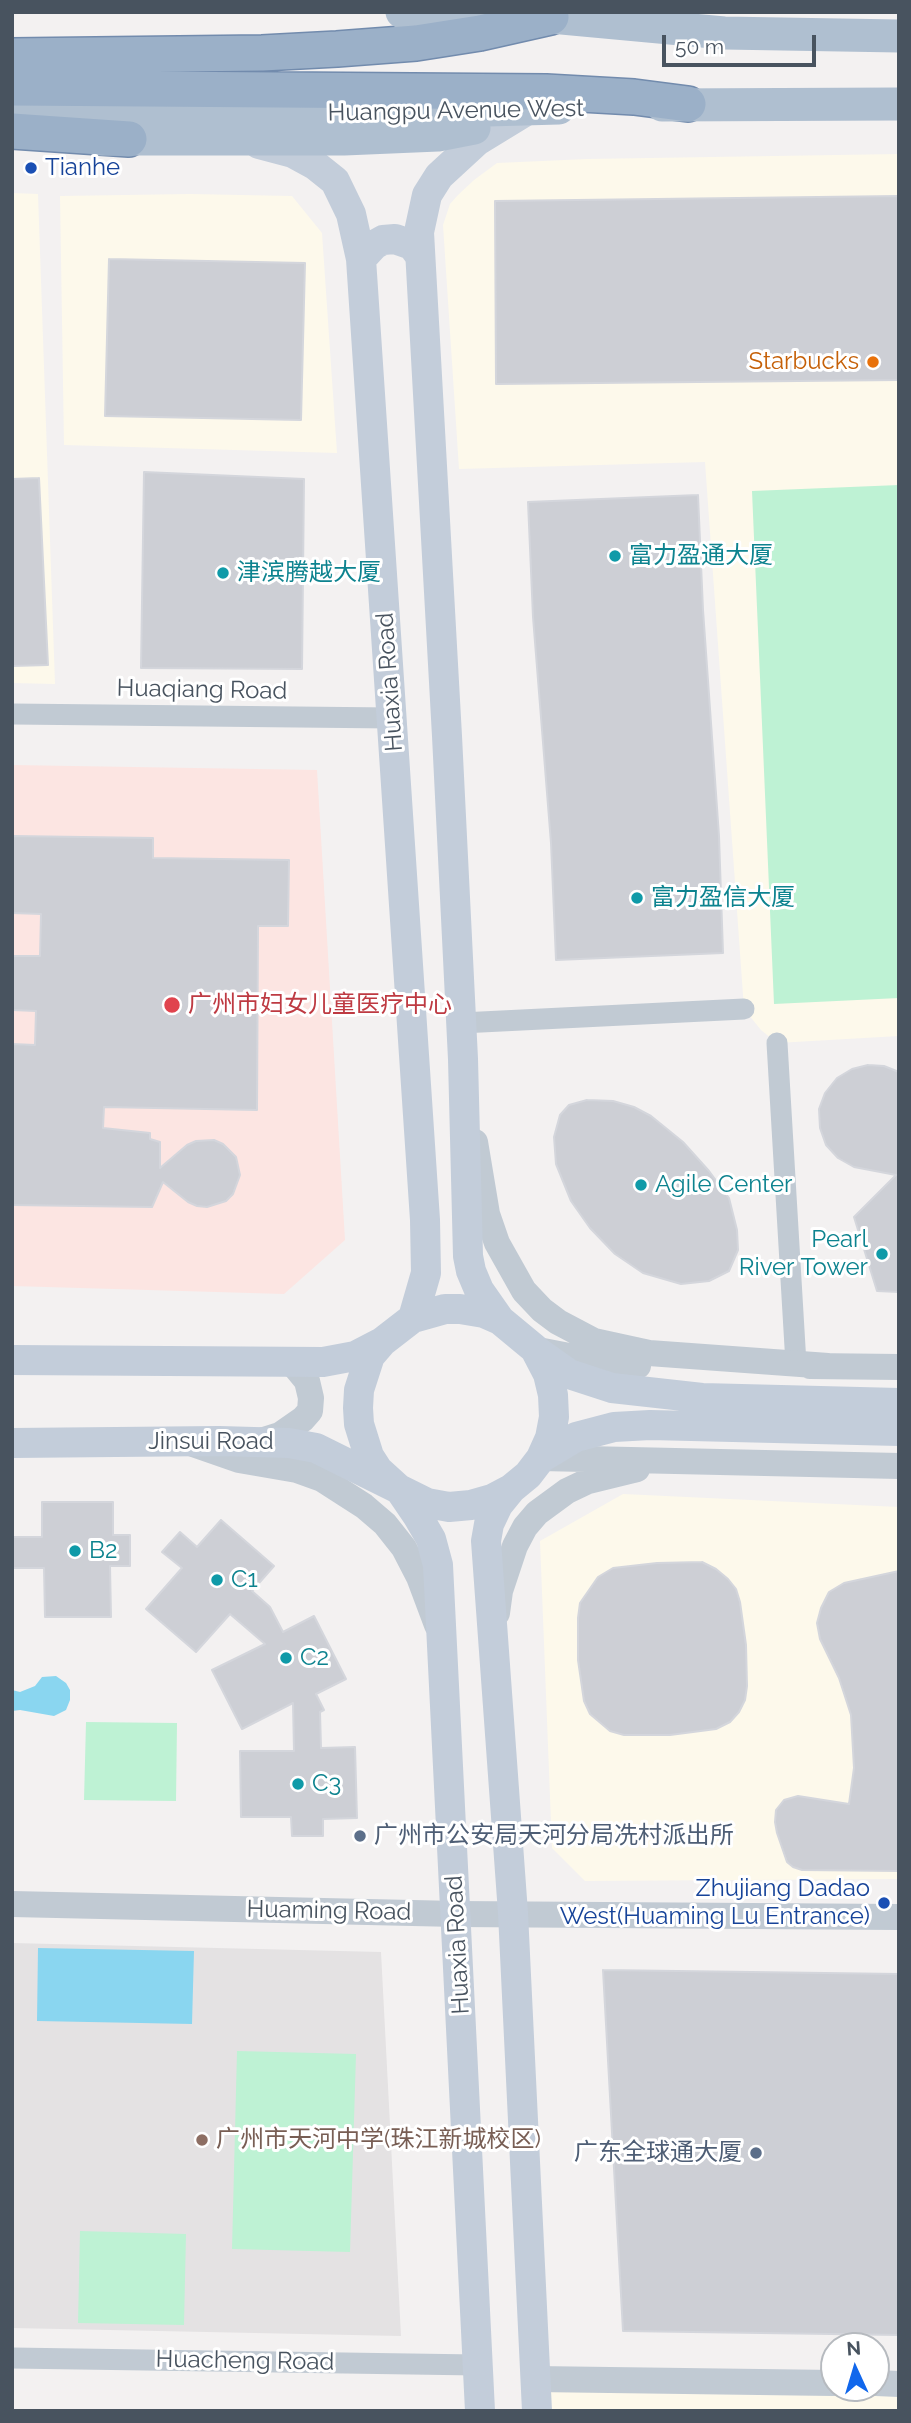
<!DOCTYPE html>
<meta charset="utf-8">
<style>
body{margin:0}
#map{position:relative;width:911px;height:2423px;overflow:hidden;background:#f3f1f1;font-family:Raleway,sans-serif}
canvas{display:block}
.frame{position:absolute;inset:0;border:14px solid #48535f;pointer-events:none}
.north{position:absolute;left:820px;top:2332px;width:70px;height:70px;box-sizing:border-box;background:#fff;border:2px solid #b6babf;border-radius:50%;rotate:356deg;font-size:19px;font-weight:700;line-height:28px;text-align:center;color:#48535f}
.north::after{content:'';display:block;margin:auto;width:24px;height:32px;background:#1167ec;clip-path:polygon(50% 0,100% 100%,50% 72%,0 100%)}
.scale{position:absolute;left:662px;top:35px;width:154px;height:32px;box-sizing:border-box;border:4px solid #48535f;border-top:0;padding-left:9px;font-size:21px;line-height:24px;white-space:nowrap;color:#48535f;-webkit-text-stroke:5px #fff;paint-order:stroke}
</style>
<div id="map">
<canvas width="911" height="2423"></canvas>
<div class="frame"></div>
<div class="north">N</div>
<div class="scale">50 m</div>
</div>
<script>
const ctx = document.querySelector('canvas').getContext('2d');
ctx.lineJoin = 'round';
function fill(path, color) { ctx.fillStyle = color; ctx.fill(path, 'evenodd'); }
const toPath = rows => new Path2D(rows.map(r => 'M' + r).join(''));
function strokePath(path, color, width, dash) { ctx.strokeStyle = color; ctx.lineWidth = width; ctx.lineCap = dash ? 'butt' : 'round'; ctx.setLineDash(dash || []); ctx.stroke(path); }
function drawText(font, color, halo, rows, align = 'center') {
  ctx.font = font + ' Raleway,"Noto Sans SC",sans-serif'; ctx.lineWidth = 6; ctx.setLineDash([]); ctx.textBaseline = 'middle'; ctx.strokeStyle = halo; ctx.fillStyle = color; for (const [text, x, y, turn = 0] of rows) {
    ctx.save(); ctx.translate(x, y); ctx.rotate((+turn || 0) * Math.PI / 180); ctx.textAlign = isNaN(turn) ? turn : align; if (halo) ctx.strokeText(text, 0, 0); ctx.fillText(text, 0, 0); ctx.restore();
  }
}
fill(toPath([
 [899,154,899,1036,777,1043,761,1030,744,1009,705,462,459,469,443,225,450,204,458,195,474,180,497,163,587,159],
 [12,193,38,194,55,684,12,683],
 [190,194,292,196,322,233,337,453,64,445,60,196],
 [623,1494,899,1507,899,1879,585,1881,552,1848,540,1541],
 [549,2387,899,2393,899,2411,550,2411]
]), '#fdf9eb');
fill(toPath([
 [12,1943,381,1952,401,2336,12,2328]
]), '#e4e2e3');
fill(toPath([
 [12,765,317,770,345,1240,284,1294,12,1286]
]), '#fce5e2');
fill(toPath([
 [899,485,899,998,774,1004,752,491],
 [86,1722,177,1723,176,1801,84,1800],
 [237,2051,356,2054,350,2252,232,2249],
 [80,2231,186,2234,184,2325,78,2323]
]), '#bef2d4');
fill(toPath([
 [56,1676,66,1683,70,1690,70,1700,66,1710,54,1716,20,1710,12,1711,12,1690,20,1692,35,1686,42,1677],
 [38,1948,194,1951,192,2024,37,2021]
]), '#8ad6f0');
const building = toPath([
 [899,196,899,380,496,384,495,201,899,196],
 [109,259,305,263,301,420,105,416,109,259],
 [144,472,304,479,302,669,141,668,144,472],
 [39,478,48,665,12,666,12,479,39,478],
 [698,495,703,610,719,836,723,953,556,960,551,843,533,617,528,502,698,495],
 [13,836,153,838,153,858,289,860,288,926,258,926,257,1110,104,1107,103,1128,150,1133,150,1139,160,1142,160,1168,187,1145,196,1141,214,1140,223,1144,236,1157,240,1175,233,1194,226,1201,207,1207,197,1206,188,1202,163,1182,152,1207,12,1205,12,1044,35,1045,36,1011,12,1010,12,956,40,956,41,914,12,913,13,836],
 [868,1065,884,1066,899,1072,899,1292,877,1291,854,1217,896,1175,854,1167,838,1158,826,1145,820,1128,819,1109,825,1093,837,1078,852,1069,868,1065],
 [587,1100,613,1101,634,1107,651,1116,683,1142,709,1171,729,1198,737,1230,738,1250,729,1271,709,1281,681,1284,643,1273,615,1254,590,1228,571,1201,556,1164,554,1137,560,1115,569,1105,587,1100],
 [42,1502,113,1502,113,1535,130,1535,130,1566,110,1566,111,1617,45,1617,44,1568,12,1568,12,1537,42,1537,42,1502],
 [221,1520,274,1566,252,1591,270,1607,283,1632,314,1616,346,1679,316,1694,324,1710,320,1712,321,1748,355,1747,357,1818,323,1819,323,1836,292,1836,291,1817,241,1817,240,1751,294,1751,293,1703,242,1729,212,1670,265,1644,230,1614,196,1652,146,1609,182,1568,162,1552,180,1532,197,1547,221,1520],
 [702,1562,716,1569,728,1579,736,1589,740,1602,746,1645,747,1686,745,1700,739,1712,730,1722,716,1729,670,1735,624,1735,610,1731,590,1714,584,1701,578,1660,578,1618,580,1603,598,1577,613,1568,657,1563,702,1562],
 [899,1571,899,1871,802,1870,793,1867,787,1862,777,1833,775,1822,776,1810,784,1800,798,1796,849,1804,854,1768,851,1715,839,1678,820,1639,817,1623,821,1608,829,1592,844,1583,899,1571],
 [603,1970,899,1974,899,2335,623,2331,603,1970]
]);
fill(building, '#cdcfd5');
strokePath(building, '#d4d6dc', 2);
const trunk = toPath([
 [12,56,262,53,337,49,416,43,480,33,551,17],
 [12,88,546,92,634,97,688,104],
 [12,131,129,139]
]);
strokePath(trunk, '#728bad', 38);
strokePath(toPath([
 [12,714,392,718],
 [461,1023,744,1009],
 [777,1043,796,1364],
 [12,2358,477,2365]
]), '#c1cad3', 21);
strokePath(toPath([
 [475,1142,487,1214,497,1243,524,1291,542,1310,558,1322,594,1341,649,1353,828,1366],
 [538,1350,600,1362,638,1366],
 [810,1366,899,1367],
 [261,1441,280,1435,303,1419,310,1411,311,1398,307,1381,293,1364],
 [193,1444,239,1460,297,1470,322,1479,364,1506,385,1524,404,1548,419,1577,437,1625],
 [541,1458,899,1466],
 [497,1613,500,1591,515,1546,525,1527,537,1513,567,1491,588,1481,637,1469],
 [12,1904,457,1914,899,1917],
 [535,2379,834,2383],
 [876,2383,899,2384]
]), '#c1cad3', 26);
strokePath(toPath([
 [531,108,477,141,439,176,427,195,419,232,447,736,463,1059,468,1256,471,1271,479,1290,500,1320,535,1349,548,1374,553,1395,554,1417,550,1438,541,1458,528,1475,511,1489,498,1505,489,1524,486,1541,513,1913,537,2411],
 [259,144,293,153,315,165,335,181,351,214,361,259,425,1220,426,1273,413,1318],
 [361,259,374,245,383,240,395,239,412,245,420,256],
 [538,1352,569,1374,612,1388,702,1398,899,1403],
 [12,1360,323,1362,355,1356,382,1342],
 [12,1443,219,1441,289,1443,316,1448,427,1503,449,1507,471,1505,492,1499,511,1489],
 [541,1458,576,1437,614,1427,650,1425,899,1431],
 [480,2411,438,1565,431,1539,417,1515,400,1490,378,1470,369,1456,359,1424,358,1408,359,1390,370,1356,382,1342,413,1318,445,1309,460,1309,484,1313,500,1320]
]), '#c3cdda', 30);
strokePath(toPath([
 [402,12,551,17,724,33,899,36],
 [662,105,899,104],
 [12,113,345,114,559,108],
 [102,139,344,139,438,135,474,128]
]), '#afbfd0', 33);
strokePath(trunk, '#9bb0c8', 35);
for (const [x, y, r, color] of [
 [31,168,7,"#1a4fb4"],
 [873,362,7,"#e8710a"],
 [615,556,7,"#0f9aa8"],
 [223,573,7,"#0f9aa8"],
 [637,898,7,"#0f9aa8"],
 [172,1005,9,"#e0444e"],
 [641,1185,7,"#0f9aa8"],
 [882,1254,7,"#0f9aa8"],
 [75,1551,7,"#0f9aa8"],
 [217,1580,7,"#0f9aa8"],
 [286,1658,7,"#0f9aa8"],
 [298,1784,7,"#0f9aa8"],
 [360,1836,7,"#5c6f8a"],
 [884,1903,7,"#1a4fb4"],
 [202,2140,7,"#8d6e63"],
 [756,2153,7,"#5c6f8a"]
]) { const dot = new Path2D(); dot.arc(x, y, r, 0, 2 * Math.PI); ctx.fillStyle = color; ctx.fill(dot); strokePath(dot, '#fff', 2.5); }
drawText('24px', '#48535f', '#fff', [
 ["Huangpu Avenue West",456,111,-1],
 ["Huaxia Road",390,682,-94],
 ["Huaqiang Road",202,690,1],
 ["Jinsui Road",211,1442],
 ["Huaming Road",329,1911,1],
 ["Huaxia Road",458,1945,-93],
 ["Huacheng Road",245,2361,1]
]);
drawText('24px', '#164399', '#fff', [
 ["Tianhe",45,168],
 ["Zhujiang Dadao",870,1889,"right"],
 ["West(Huaming Lu Entrance)",870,1917,"right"]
], 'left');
drawText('24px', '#c56008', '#fff', [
 ["Starbucks",859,362]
], 'right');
drawText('24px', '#0d838f', '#fff', [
 ["富力盈通大厦",629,556],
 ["津滨腾越大厦",237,573],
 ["富力盈信大厦",651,898],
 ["Agile Center",655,1185],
 ["Pearl",868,1240,"right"],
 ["River Tower",868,1268,"right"],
 ["B2",89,1551],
 ["C1",231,1580],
 ["C2",300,1658],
 ["C3",312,1784]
], 'left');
drawText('24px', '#be3a42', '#fff', [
 ["广州市妇女儿童医疗中心",188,1005]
], 'left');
drawText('24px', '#4e5e75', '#fff', [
 ["广州市公安局天河分局冼村派出所",374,1836],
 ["广东全球通大厦",742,2153,"right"]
], 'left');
drawText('24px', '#785e54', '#fff', [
 ["广州市天河中学(珠江新城校区)",216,2140]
], 'left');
</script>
